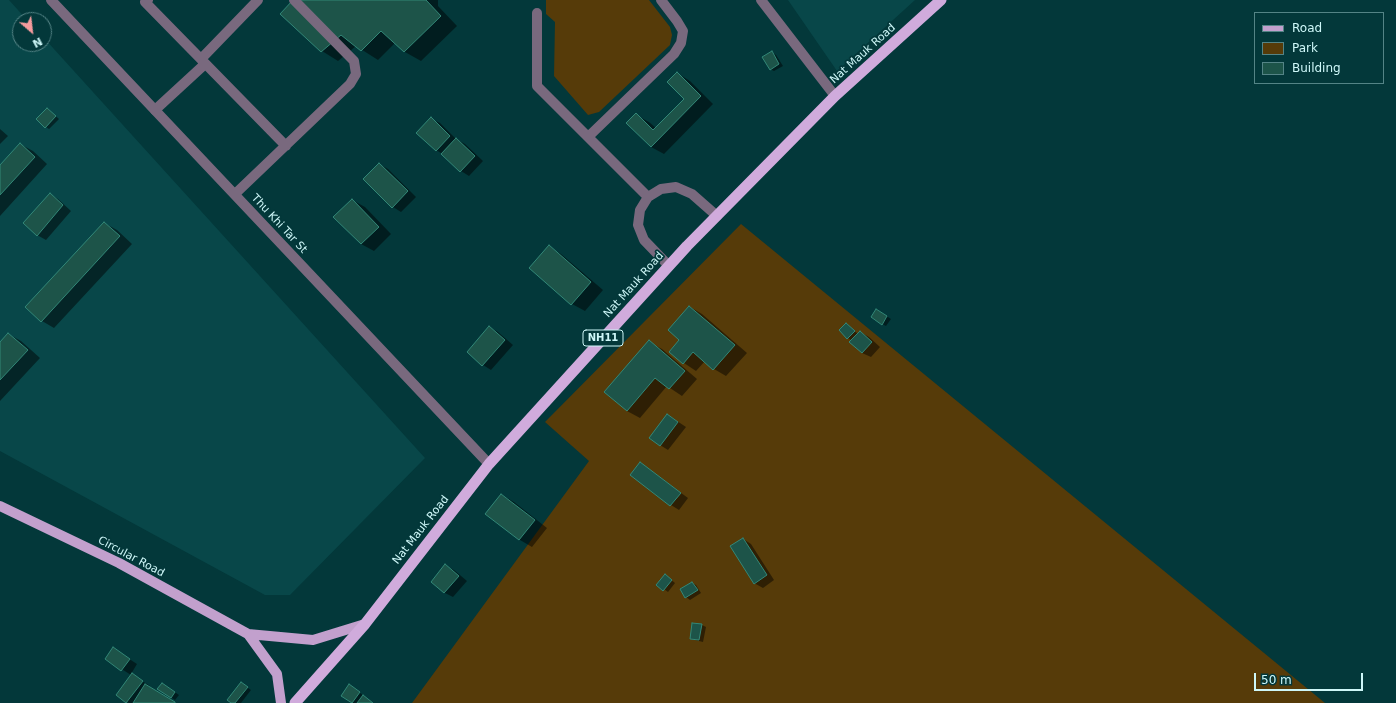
<!DOCTYPE html>
<style>
body{margin:0}
#map{position:relative;width:1396px;height:703px;overflow:hidden;background:#03383a;font-family:"DejaVu Sans",sans-serif}
canvas{display:block}
.legend{position:absolute;left:1254px;top:12px;width:130px;height:72px;box-sizing:border-box;background:#03383a;border:1px solid #548486;margin:0;padding:5px 7px;list-style:none;font-size:12px;color:#cef7f8}
.legend li{display:flex;align-items:center;gap:8px;height:20px}
.legend b{width:20px;border:1px solid #548486}
.north{position:absolute;left:12px;top:12px;width:40px;height:40px;box-sizing:border-box;background:#03383a;border:1px solid #548486;border-radius:50%;rotate:152deg;font-size:11px;font-weight:700;line-height:16px;text-align:center;color:#cef7f8}
.north::after{content:'';display:block;margin:auto;width:14px;height:18px;background:#f59b9d;clip-path:polygon(50% 0,100% 100%,50% 72%,0 100%)}
.scale{position:absolute;left:1254px;top:673px;width:109px;height:18px;box-sizing:border-box;border:2px solid #cef7f8;border-top:0;padding-left:5px;font-size:12px;line-height:14px;white-space:nowrap;color:#cef7f8;-webkit-text-stroke:3px #03383a;paint-order:stroke}
</style>
<div id="map">
<canvas width="1396" height="703"></canvas>
<ul class="legend">
<li><b style="height:5px;background:#c2a0cd"></b>Road</li>
<li><b style="height:11px;background:#563b09"></b>Park</li>
<li><b style="height:11px;background:#1d5449"></b>Building</li>
</ul>
<div class="north">N</div>
<div class="scale">50 m</div>
</div>
<script>
const ctx = document.querySelector('canvas').getContext('2d');
ctx.lineJoin = 'round';
function fill(path, color) { ctx.fillStyle = color; ctx.fill(path, 'evenodd'); }
const toPath = rows => new Path2D(rows.map(r => 'M' + r).join(''));
function strokePath(path, color, width, dash) { ctx.strokeStyle = color; ctx.lineWidth = width; ctx.lineCap = dash ? 'butt' : 'round'; ctx.setLineDash(dash || []); ctx.stroke(path); }
function drawText(font, color, halo, rows, align = 'center') {
  ctx.font = font + ' "DejaVu Sans",sans-serif'; ctx.lineWidth = 3.5; ctx.setLineDash([]); ctx.textBaseline = 'middle'; ctx.strokeStyle = halo; ctx.fillStyle = color; for (const [text, x, y, turn = 0] of rows) {
    ctx.save(); ctx.translate(x, y); ctx.rotate((+turn || 0) * Math.PI / 180); ctx.textAlign = isNaN(turn) ? turn : align; if (halo) ctx.strokeText(text, 0, 0); ctx.fillText(text, 0, 0); ctx.restore();
  }
}
fill(toPath([
 [0,0,9,0,27,20,20,20,20,44,44,44,44,38,425,458,290,595,265,595,0,451],
 [788,0,915,0,837,71]
]), '#084749');
fill(toPath([
 [546,0,649,0,670,27,672,35,670,45,599,112,588,115,554,76,555,22,546,14],
 [741,224,1325,703,412,703,589,461,545,422]
]), '#563b09');
fill(toPath([
 [294,0,438,0,438,6,457,26,421,61,405,52,395,43,378,60,356,46,338,61,322,51],
 [772,52,776,55,783,66,774,71,770,69],
 [677,73,690,81,713,104,664,154,651,147,636,115,649,122,656,128,685,99],
 [48,109,59,119,49,129,46,127],
 [431,119,440,123,456,139,465,144,483,161,469,176,461,171,441,153,436,150],
 [0,129,8,136,0,144],
 [20,144,33,151,47,164,0,216,0,166],
 [379,164,388,169,416,197,401,212,393,207],
 [50,194,58,199,71,211,46,240,37,235],
 [352,200,365,207,391,234,374,251,361,244,335,217],
 [104,223,117,230,132,244,54,328,42,321],
 [549,247,561,254,603,290,585,311,572,304,530,268],
 [690,307,702,314,747,353,726,376,714,369,705,361,696,371,684,363,670,351,681,340],
 [880,312,891,319,886,326,882,324],
 [846,324,858,334,860,332,869,337,880,347,871,357,862,353,851,342,852,341,848,338],
 [489,327,498,332,513,345,491,370,483,365,468,352],
 [8,334,21,341,40,358,0,401,0,343],
 [649,342,662,349,697,379,682,396,667,386,640,418,627,411],
 [668,415,686,427,668,450,660,445],
 [640,463,688,498,679,510,671,505,631,475],
 [502,495,514,502,547,528,532,547,520,540,487,513],
 [743,539,751,544,774,580,763,588,754,583],
 [445,566,454,570,467,581,453,597,445,593,432,582],
 [669,578,675,583,668,592,657,584],
 [692,583,696,585,701,593,690,600,686,597],
 [702,625,706,627,703,642,695,640,691,638],
 [114,649,137,664,131,674,150,686,149,687,175,703,129,703,117,695,131,675,106,659],
 [166,686,179,695,175,700,159,689],
 [245,686,251,690,241,703,232,703],
 [353,688,363,695,362,696,373,703,353,703,343,696]
]), '#0007');
const building = toPath([
 [293,0,426,0,441,16,404,52,381,31,361,51,341,35,321,52,280,14,293,0],
 [772,51,779,64,770,70,762,57,772,51],
 [677,72,701,96,651,147,626,123,636,113,653,130,684,99,667,82,677,72],
 [47,108,56,116,45,128,36,119,47,108],
 [431,117,450,136,436,151,416,133,431,117],
 [456,138,475,156,460,172,441,154,456,138],
 [20,143,35,157,0,195,0,165,20,143],
 [379,163,408,191,392,208,363,179,379,163],
 [50,193,63,205,37,236,23,223,50,193],
 [352,199,379,227,361,244,333,217,352,199],
 [104,222,120,236,41,322,25,307,104,222],
 [549,245,591,282,571,305,529,268,549,245],
 [689,306,735,345,713,370,693,352,683,364,669,352,679,340,668,330,689,306],
 [876,309,887,316,882,325,871,317,876,309],
 [846,323,855,331,847,339,839,330,846,323],
 [489,326,505,340,482,366,467,352,489,326],
 [860,331,872,342,862,353,849,342,860,331],
 [8,333,28,350,0,380,0,342,8,333],
 [649,340,685,371,669,389,655,378,627,411,604,392,649,340],
 [667,414,678,422,660,446,649,438,667,414],
 [640,462,681,493,670,506,630,475,640,462],
 [501,494,535,520,519,540,485,514,501,494],
 [743,538,767,575,754,584,730,546,743,538],
 [445,564,459,576,444,593,431,582,445,564],
 [665,574,672,580,663,591,656,585,665,574],
 [692,582,698,590,685,598,680,589,692,582],
 [692,623,702,624,699,640,690,639,692,623],
 [113,647,130,659,121,671,105,659,113,647],
 [132,673,143,681,126,703,116,695,132,673],
 [241,682,248,687,235,703,231,703,227,700,241,682],
 [162,683,175,692,171,698,157,689,162,683],
 [145,684,175,702,175,703,133,703,145,684],
 [349,684,360,692,352,703,341,696,349,684],
 [363,695,373,703,357,703,363,695]
]);
fill(building, '#1d5449');
strokePath(building, '#328777', 1);
strokePath(toPath([
 [148,0,145,2,286,146],
 [761,0,835,96],
 [537,13,537,86,648,197],
 [201,59,258,0],
 [155,110,205,64],
 [588,137,674,54,681,43,683,31,677,21,661,0],
 [235,194,350,84,356,74,354,61,294,0],
 [669,266,644,240,638,225,640,210,648,197,661,189,676,187,692,194,717,216]
]), '#79697e', 10);
strokePath(toPath([
 [51,0,489,464]
]), '#79697e', 10);
strokePath(toPath([
 [0,506,119,563,248,634,313,640,365,624],
 [248,634,277,674,281,703]
]), '#c2a0cd', 10);
strokePath(toPath([
 [295,703,365,624,489,464,687,246,835,96,941,0]
]), '#d0abdc', 11);
for (const [x, y, w] of [
 [603,338,40]
]) { const box = new Path2D(); box.roundRect(x - w / 2, y - 8, w, 16, 3); ctx.fillStyle = '#03383a'; ctx.fill(box); strokePath(box, '#cef7f8', 1); }
drawText('bold 10px', '#cef7f8', null, [
 ["NH11",603,338]
]);
drawText('11px', '#cef7f8', '#03383a', [
 ["Nat Mauk Road",863,54,-42],
 ["Thu Khi Tar St",279,224,47],
 ["Nat Mauk Road",634,285,-48],
 ["Nat Mauk Road",421,530,-52],
 ["Circular Road",131,557,28]
]);
</script>
